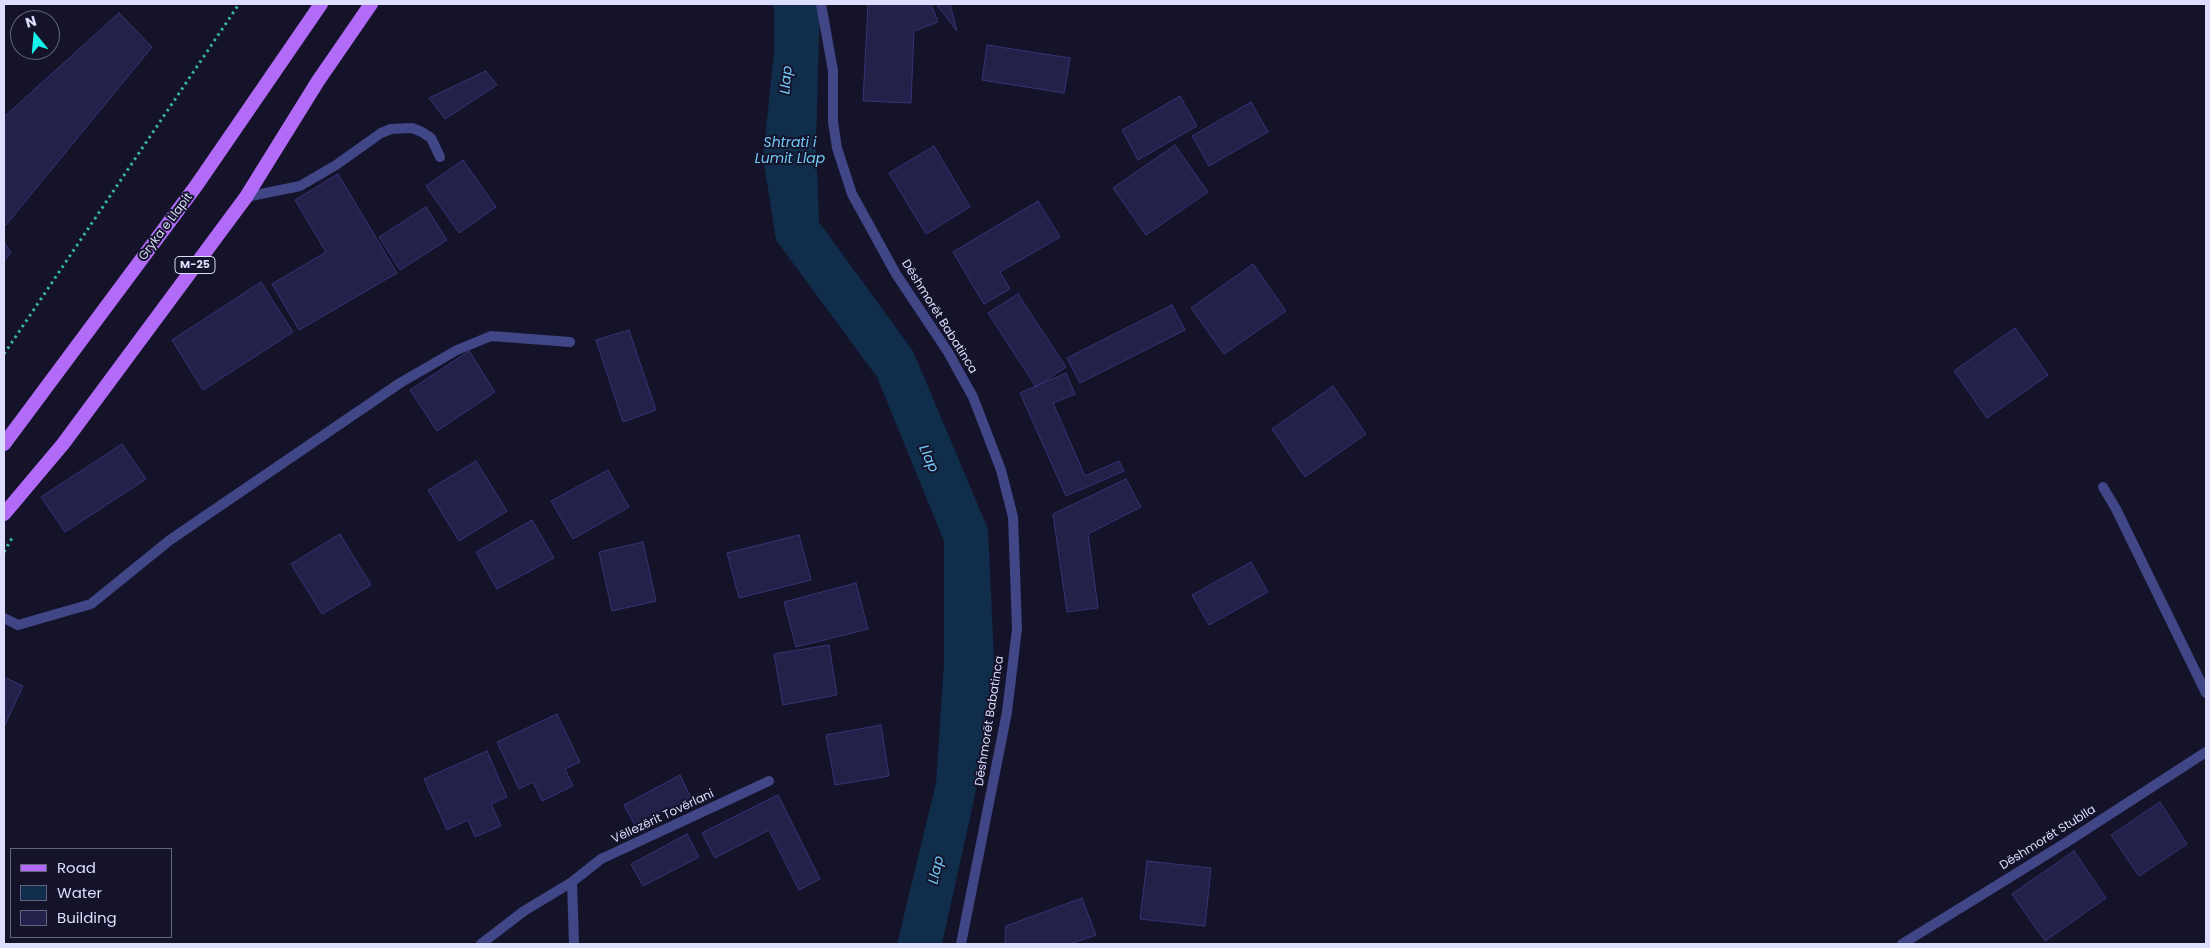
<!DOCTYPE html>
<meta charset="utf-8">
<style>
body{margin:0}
#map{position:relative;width:2210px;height:948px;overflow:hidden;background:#14132a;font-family:Poppins,sans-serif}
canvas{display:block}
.frame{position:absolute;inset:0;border:5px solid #dddefd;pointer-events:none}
.legend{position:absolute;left:10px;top:848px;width:162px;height:90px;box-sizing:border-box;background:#14132a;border:1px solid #64647e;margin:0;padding:6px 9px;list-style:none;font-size:15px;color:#dddefd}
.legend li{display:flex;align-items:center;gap:10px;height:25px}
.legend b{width:25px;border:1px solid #64647e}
.north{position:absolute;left:10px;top:10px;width:50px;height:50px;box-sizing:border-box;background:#14132a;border:1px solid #64647e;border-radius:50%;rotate:343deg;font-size:14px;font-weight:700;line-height:20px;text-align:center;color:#dddefd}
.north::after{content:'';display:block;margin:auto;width:18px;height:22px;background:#15f2ec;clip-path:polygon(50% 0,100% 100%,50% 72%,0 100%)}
</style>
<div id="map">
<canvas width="2210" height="948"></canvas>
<div class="frame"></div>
<ul class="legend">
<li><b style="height:6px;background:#b16bf7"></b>Road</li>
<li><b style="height:14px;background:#102d4b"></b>Water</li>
<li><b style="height:14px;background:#23204a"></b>Building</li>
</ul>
<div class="north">N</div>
</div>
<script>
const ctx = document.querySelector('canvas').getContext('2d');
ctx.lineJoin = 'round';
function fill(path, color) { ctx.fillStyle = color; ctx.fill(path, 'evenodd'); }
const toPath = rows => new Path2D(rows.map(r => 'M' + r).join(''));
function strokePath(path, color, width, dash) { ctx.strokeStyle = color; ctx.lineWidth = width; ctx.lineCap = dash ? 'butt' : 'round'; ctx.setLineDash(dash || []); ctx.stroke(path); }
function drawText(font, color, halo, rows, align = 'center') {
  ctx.font = font + ' Poppins,sans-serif'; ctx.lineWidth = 4; ctx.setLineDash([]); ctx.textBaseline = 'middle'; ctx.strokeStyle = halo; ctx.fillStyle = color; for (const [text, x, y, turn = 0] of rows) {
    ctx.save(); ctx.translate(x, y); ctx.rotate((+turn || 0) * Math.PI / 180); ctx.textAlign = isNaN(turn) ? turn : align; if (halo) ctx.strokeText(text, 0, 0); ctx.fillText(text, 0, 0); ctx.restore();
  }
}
fill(toPath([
 [774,4,820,4,816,142,819,222,913,351,988,529,994,660,975,795,942,944,897,944,936,783,944,664,944,541,877,377,776,240,763,157,774,53]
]), '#102d4b');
const building = toPath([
 [868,4,931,4,938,22,914,31,911,103,863,101,868,4],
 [936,4,950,4,957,31,936,4],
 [119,13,152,47,6,225,4,223,4,117,119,13],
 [987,45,1070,58,1064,93,982,80,987,45],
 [486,71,497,85,445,119,429,98,486,71],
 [1180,96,1197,126,1138,160,1122,130,1180,96],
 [1251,102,1268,132,1209,166,1192,136,1251,102],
 [1175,145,1208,192,1146,235,1113,188,1175,145],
 [934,146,970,207,926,234,889,173,934,146],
 [463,160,496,207,459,233,426,186,463,160],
 [338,174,397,273,299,330,272,284,326,252,295,200,338,174],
 [1038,201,1060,237,1000,272,1010,289,984,304,953,252,1038,201],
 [426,207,447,240,400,270,379,237,426,207],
 [4,242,11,253,4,261,4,242],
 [1253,264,1286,311,1224,354,1191,308,1253,264],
 [261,282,293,332,203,390,172,340,261,282],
 [1018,294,1066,367,1036,387,988,313,1018,294],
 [1172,305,1185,330,1080,383,1067,358,1172,305],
 [2015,328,2048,375,1987,418,1954,371,2015,328],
 [629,330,656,410,623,422,596,340,629,330],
 [469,351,495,392,437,431,410,390,469,351],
 [1066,373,1075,394,1053,403,1085,476,1119,461,1124,471,1066,496,1020,393,1066,373],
 [1333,386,1366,434,1305,477,1272,429,1333,386],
 [122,444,146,479,65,532,41,497,122,444],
 [476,461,507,511,459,541,428,490,476,461],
 [608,470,629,507,573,539,551,501,608,470],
 [1126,479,1141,507,1088,534,1098,608,1067,612,1053,514,1126,479],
 [532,520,554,558,497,589,476,552,532,520],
 [340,534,371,585,322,614,291,564,340,534],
 [799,535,811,580,739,598,727,553,799,535],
 [643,542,656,601,612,611,599,552,643,542],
 [1251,562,1268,592,1209,625,1192,595,1251,562],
 [856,583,868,629,796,647,784,602,856,583],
 [829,645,837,695,783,705,774,654,829,645],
 [4,677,23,686,4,727,4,677],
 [557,714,580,762,565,769,573,786,542,801,533,782,519,789,497,742,557,714],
 [881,725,889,776,835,785,826,735,881,725],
 [487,751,507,797,491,804,501,826,475,837,468,820,447,830,424,779,487,751],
 [680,775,691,798,636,827,624,805,680,775],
 [778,795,820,879,799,890,769,830,715,858,702,833,778,795],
 [2160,802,2187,844,2139,876,2111,835,2160,802],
 [687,834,699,857,643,886,631,864,687,834],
 [2074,851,2106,898,2045,941,2012,894,2074,851],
 [1147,861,1211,868,1205,926,1140,919,1147,861],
 [1082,898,1096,935,1070,944,1005,944,1006,926,1082,898]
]);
fill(building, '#23204a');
strokePath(building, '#383375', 1);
strokePath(toPath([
 [4,354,239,4],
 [4,552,12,538]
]), '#38b79f', 3, [2.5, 4]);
strokePath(toPath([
 [246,197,300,186,336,165,381,133,391,129,412,128,422,132,431,138,440,157]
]), '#404686', 10);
strokePath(toPath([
 [821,4,833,71,833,122,837,148,852,194,896,274,948,352,973,397,1001,470,1013,517,1017,629,1007,712,961,944],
 [2103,487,2116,509,2206,693],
 [4,618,18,625,91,604,170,540,400,383,457,350,491,336,570,342],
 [572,882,574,944],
 [481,944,524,911,572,882,601,859,769,781],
 [1902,944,2067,842,2206,752]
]), '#404686', 10);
strokePath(toPath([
 [4,444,196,186,321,4],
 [4,514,63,444,246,197,318,81,371,4]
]), '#b16bf7', 14);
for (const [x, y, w] of [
 [195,265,40]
]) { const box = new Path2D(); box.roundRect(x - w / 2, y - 8.5, w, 17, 4); ctx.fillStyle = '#14132a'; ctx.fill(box); strokePath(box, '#dddefd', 1); }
drawText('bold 11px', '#dddefd', null, [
 ["M-25",195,265]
]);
drawText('12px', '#dddefd', '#14132a', [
 ["Gryka e Llapit",166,227,-53],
 ["Dëshmorët Babatinca",939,317,58],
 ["Dëshmorët Babatinca",990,721,-81],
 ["Vëllezërit Tovërlani",663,817,-25],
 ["Dëshmorët Stublla",2048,838,-32]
]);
drawText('italic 14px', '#71caf7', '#14132a', [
 ["Llap",787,80,-85],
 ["Shtrati i",790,143],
 ["Lumit Llap",790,159],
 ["Llap",928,459,65],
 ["Llap",937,870,-77]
]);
</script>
